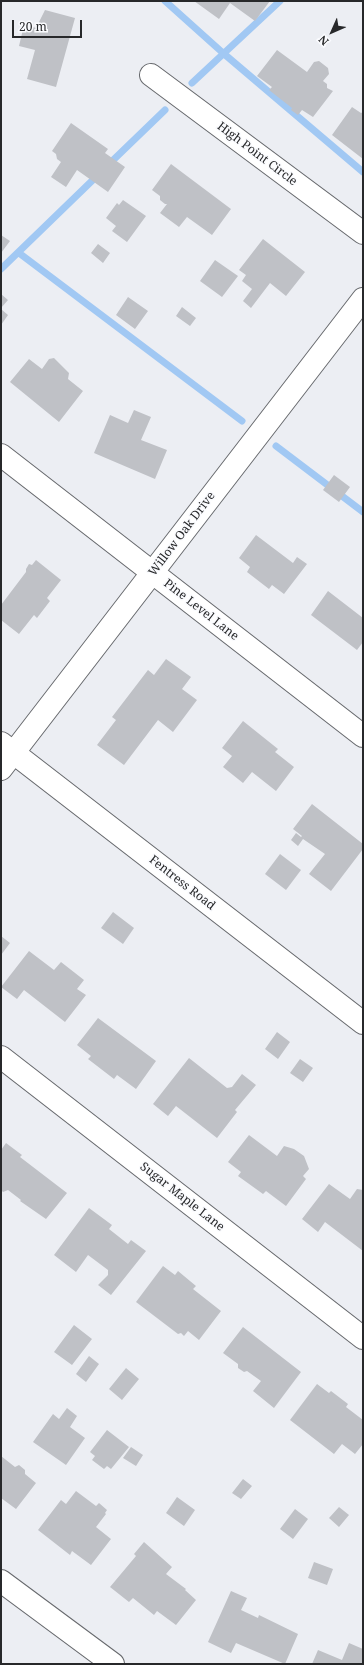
<!DOCTYPE html>
<style>
body{margin:0}
#map{position:relative;width:364px;height:1665px;overflow:hidden;background:#eceef3;font-family:"Noto Serif",serif}
canvas{display:block}
.frame{position:absolute;inset:0;border:2px solid #27282a;pointer-events:none}
.north{position:absolute;left:312px;top:12px;width:40px;height:40px;-webkit-text-stroke:3px #fafbfe;paint-order:stroke;rotate:225deg;font-size:11px;font-weight:700;line-height:16px;text-align:center;color:#27282a}
.north::after{content:'';display:block;margin:auto;width:14px;height:18px;background:#27282a;clip-path:polygon(50% 0,100% 100%,50% 72%,0 100%)}
.scale{position:absolute;left:12px;top:20px;width:70px;height:18px;box-sizing:border-box;border:2px solid #27282a;border-top:0;padding-left:5px;font-size:12px;line-height:14px;white-space:nowrap;color:#27282a;-webkit-text-stroke:3px #fafbfe;paint-order:stroke}
</style>
<div id="map">
<canvas width="364" height="1665"></canvas>
<div class="frame"></div>
<div class="north">N</div>
<div class="scale">20 m</div>
</div>
<script>
const ctx = document.querySelector('canvas').getContext('2d');
ctx.lineJoin = 'round';
const toPath = rows => new Path2D(rows.map(r => 'M' + r).join(''));
function strokePath(path, color, width, dash) { ctx.strokeStyle = color; ctx.lineWidth = width; ctx.lineCap = dash ? 'butt' : 'round'; ctx.setLineDash(dash || []); ctx.stroke(path); }
function fill(path, color) { ctx.fillStyle = color; ctx.fill(path, 'evenodd'); }
function drawText(font, color, halo, rows, align = 'center') {
  ctx.font = font + ' "Noto Serif",serif'; ctx.lineWidth = 3; ctx.setLineDash([]); ctx.textBaseline = 'middle'; ctx.strokeStyle = halo; ctx.fillStyle = color; for (const [text, x, y, turn = 0] of rows) {
    ctx.save(); ctx.translate(x, y); ctx.rotate((+turn || 0) * Math.PI / 180); ctx.textAlign = isNaN(turn) ? turn : align; if (halo) ctx.strokeText(text, 0, 0); ctx.fillText(text, 0, 0); ctx.restore();
  }
}
strokePath(toPath([
 [165,1,223,53,363,172],
 [192,83,280,1],
 [107,166,165,110],
 [19,253,242,421],
 [1,269,98,175],
 [276,446,363,512]
]), '#a1c8f3', 7);
fill(toPath([
 [194,1,270,1,255,21,230,3,219,19],
 [45,10,75,18,56,87,27,79,35,50,19,46,24,25,41,29,42,26,39,22],
 [277,50,307,72,314,62,319,61,328,68,329,74,323,81,327,84,327,88,333,91,313,117,302,110,298,115,291,110,292,108,269,90,272,87,257,76],
 [352,107,361,113,363,112,363,159,332,135],
 [71,123,108,149,105,153,125,167,108,192,77,170,66,187,51,177,61,162,57,159,56,154,52,151],
 [171,164,231,209,212,235,187,217,179,227,160,213,167,204,165,204,160,200,160,196,152,190],
 [123,200,146,216,127,242,112,231,116,226,106,218,117,203,119,205],
 [1,235,10,241,1,253],
 [263,239,305,272,286,296,270,283,251,308,243,301,252,289,242,281,246,275,239,270],
 [98,244,110,253,103,263,91,253],
 [215,260,238,276,222,297,200,281],
 [1,294,8,300,1,308],
 [128,297,148,311,135,329,116,315],
 [182,307,196,318,190,326,176,316],
 [1,309,8,315,1,325],
 [54,358,69,373,68,379,83,391,59,422,10,382,29,359,42,369,49,359],
 [134,410,151,417,141,440,167,450,155,479,94,453,110,415,128,423],
 [334,475,350,487,339,502,323,490],
 [256,535,293,563,297,557,307,564,284,594,272,585,269,589,247,572,250,567,239,558],
 [36,560,61,580,47,598,50,601,37,618,34,615,19,634,1,620,1,605,26,572,26,569,29,564,32,565],
 [328,591,363,618,363,642,357,650,311,615],
 [166,659,191,677,182,689,197,700,173,732,158,720,124,765,97,745,116,720,112,717,148,670,154,675],
 [243,721,278,749,275,752,294,767,276,791,252,772,243,783,223,767,232,756,222,748],
 [312,804,363,844,363,849,331,891,309,874,325,854,303,839,298,846,291,840,296,833,301,837,302,836,293,829],
 [280,854,301,870,286,890,265,874],
 [113,912,134,928,123,944,101,928],
 [1,936,10,943,1,955],
 [29,951,54,970,61,962,84,980,77,989,86,995,65,1022,24,990,17,999,1,987],
 [98,1018,156,1061,136,1089,117,1075,114,1079,88,1059,91,1056,77,1045],
 [277,1032,290,1042,278,1059,265,1049],
 [189,1058,227,1088,232,1087,242,1074,256,1085,235,1110,237,1112,217,1138,176,1106,168,1116,153,1104],
 [300,1059,313,1068,303,1082,290,1073],
 [249,1135,277,1156,284,1146,294,1149,304,1156,309,1169,303,1176,306,1179,286,1206,266,1191,263,1194,238,1176,241,1172,228,1162],
 [6,1143,22,1155,20,1157,67,1193,46,1219,20,1201,21,1200,8,1190,3,1192,1,1190,1,1150],
 [329,1184,350,1199,357,1189,363,1190,363,1251,325,1222,318,1232,302,1219],
 [89,1208,112,1225,109,1229,128,1244,131,1240,146,1251,111,1295,98,1285,108,1275,108,1270,88,1255,76,1272,54,1255],
 [163,1266,175,1275,178,1271,196,1286,193,1289,221,1311,199,1340,188,1331,184,1336,181,1333,178,1334,136,1302],
 [74,1325,92,1339,72,1365,54,1352],
 [243,1327,301,1372,274,1408,253,1391,261,1381,247,1371,244,1372,238,1368,238,1364,223,1353],
 [89,1356,99,1364,86,1382,76,1374],
 [126,1368,139,1379,122,1400,109,1389],
 [317,1384,329,1393,331,1391,348,1404,346,1407,363,1420,363,1444,355,1454,342,1444,334,1454,290,1420],
 [67,1408,77,1416,70,1427,85,1438,66,1465,33,1442,53,1414,59,1419],
 [107,1430,129,1447,111,1469,107,1466,104,1469,92,1460,95,1456,90,1452],
 [131,1447,143,1455,136,1466,123,1458],
 [1,1456,15,1467,19,1465,25,1470,25,1474,36,1483,16,1509,1,1498],
 [243,1479,252,1486,241,1499,232,1493],
 [76,1491,96,1506,99,1503,107,1510,105,1513,106,1514,96,1527,111,1539,91,1565,72,1551,70,1555,38,1530,61,1500,66,1504],
 [177,1497,195,1510,184,1526,166,1513],
 [339,1507,349,1515,339,1527,329,1518],
 [295,1509,308,1519,293,1539,280,1529],
 [144,1542,172,1567,166,1574,186,1589,185,1590,196,1600,176,1625,157,1611,154,1615,133,1598,129,1602,110,1587,136,1556,134,1554],
 [314,1562,333,1569,327,1585,308,1578],
 [231,1591,247,1598,241,1610,258,1618,259,1615,298,1634,285,1664,236,1643,231,1653,208,1642],
 [349,1643,363,1649,363,1664,312,1664,318,1650,342,1660]
]), '#bfc1c6');
const minor = toPath([
 [151,75,363,233],
 [1,455,363,736],
 [1,1057,363,1338],
 [1,1581,113,1664]
]);
const tertiary = toPath([
 [1,743,363,1023],
 [1,769,363,299]
]);
strokePath(minor, '#67696d', 24);
strokePath(tertiary, '#67696d', 24);
strokePath(minor, '#fff', 22);
strokePath(tertiary, '#fff', 22);
drawText('12px', '#27282a', '#fafbfe', [
 ["High Point Circle",257,154,37],
 ["Willow Oak Drive",182,534,-53],
 ["Pine Level Lane",201,610,38],
 ["Fentress Road",182,883,38],
 ["Sugar Maple Lane",182,1197,38]
]);
</script>
